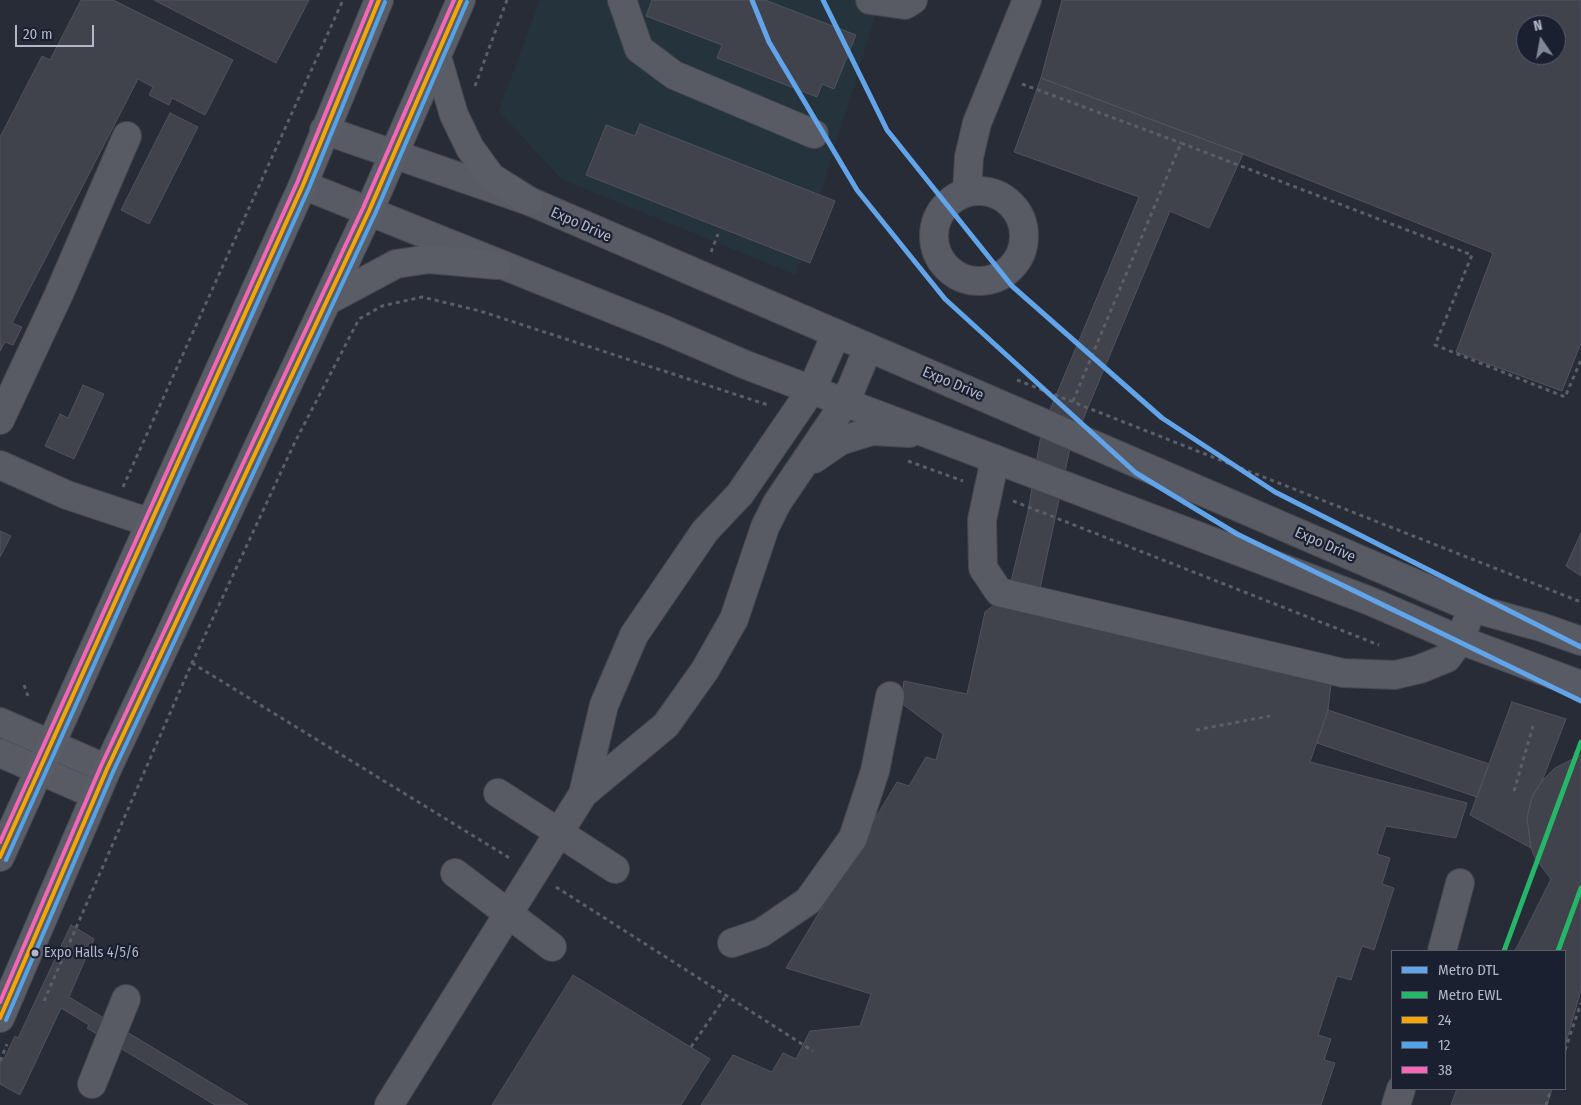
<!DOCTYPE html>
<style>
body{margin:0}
#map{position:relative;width:1581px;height:1105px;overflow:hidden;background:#282c36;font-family:"Fira Sans Condensed",sans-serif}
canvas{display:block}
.legend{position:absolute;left:1391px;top:950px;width:175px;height:140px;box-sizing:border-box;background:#1b2031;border:1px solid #575c6d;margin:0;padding:6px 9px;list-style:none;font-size:15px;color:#b2b6c8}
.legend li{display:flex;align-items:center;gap:10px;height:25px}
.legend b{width:25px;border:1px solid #575c6d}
.north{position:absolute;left:1516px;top:15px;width:50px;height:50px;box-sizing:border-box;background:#1b2031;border:1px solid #575c6d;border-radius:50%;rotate:348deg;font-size:14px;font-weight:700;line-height:20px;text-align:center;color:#b2b6c8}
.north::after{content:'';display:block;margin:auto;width:18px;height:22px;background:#828695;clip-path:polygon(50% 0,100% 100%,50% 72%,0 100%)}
.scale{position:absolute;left:15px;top:25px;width:79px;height:22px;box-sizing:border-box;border:2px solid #b2b6c8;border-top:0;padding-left:6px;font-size:15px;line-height:18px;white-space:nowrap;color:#b2b6c8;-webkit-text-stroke:4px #1b2031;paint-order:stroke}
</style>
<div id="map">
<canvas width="1581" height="1105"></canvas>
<ul class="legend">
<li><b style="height:6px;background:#61a4e9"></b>Metro DTL</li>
<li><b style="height:6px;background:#26b668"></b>Metro EWL</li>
<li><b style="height:6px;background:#f7a600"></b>24</li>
<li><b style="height:6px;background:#53a3e8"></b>12</li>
<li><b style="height:6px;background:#fa66b7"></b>38</li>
</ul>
<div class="north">N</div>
<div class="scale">20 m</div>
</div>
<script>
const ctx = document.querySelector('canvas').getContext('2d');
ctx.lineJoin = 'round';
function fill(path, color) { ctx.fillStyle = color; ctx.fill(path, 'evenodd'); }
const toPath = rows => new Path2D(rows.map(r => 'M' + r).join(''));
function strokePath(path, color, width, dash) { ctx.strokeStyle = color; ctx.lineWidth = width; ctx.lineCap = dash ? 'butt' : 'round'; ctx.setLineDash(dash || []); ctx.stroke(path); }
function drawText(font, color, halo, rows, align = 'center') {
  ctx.font = font + ' "Fira Sans Condensed",sans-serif'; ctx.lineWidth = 4.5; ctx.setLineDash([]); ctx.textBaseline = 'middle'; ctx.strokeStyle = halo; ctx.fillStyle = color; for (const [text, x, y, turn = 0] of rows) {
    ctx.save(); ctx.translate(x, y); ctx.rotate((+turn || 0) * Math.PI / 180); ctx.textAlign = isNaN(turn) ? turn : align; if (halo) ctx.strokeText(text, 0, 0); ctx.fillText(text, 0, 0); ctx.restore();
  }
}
fill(toPath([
 [540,0,880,0,796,275,561,179,499,111]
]), '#25343c');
const building = toPath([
 [81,0,113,0,233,60,205,115,172,98,169,105,149,95,153,87,138,79,12,323,22,327,13,345,5,342,0,351,0,137,42,56,50,60,81,0],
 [154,0,309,0,276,63,154,0],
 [652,0,765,0,856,35,834,89,822,84,817,97,717,58,722,45,646,16,652,0],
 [1062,0,1581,0,1581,343,1562,391,1456,352,1493,253,1243,154,1041,78,1062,0],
 [1526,25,1556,25,1556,55,1526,55,1526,25],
 [1041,78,1243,154,1209,228,1170,211,1069,453,1038,598,1334,659,1328,710,1310,762,1467,803,1456,838,1386,826,1377,854,1390,858,1382,884,1394,888,1374,950,1362,946,1351,980,1337,976,1318,1035,1331,1039,1324,1060,1335,1063,1321,1105,701,1105,733,1055,772,1072,783,1053,796,1059,810,1031,860,1026,871,994,786,968,897,782,909,786,926,757,936,760,943,734,901,703,904,681,967,694,985,612,1008,594,1028,511,1042,429,1139,197,1014,152,1041,78],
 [170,113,198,127,149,224,121,210,170,113],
 [640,124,835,201,810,263,586,175,606,125,635,136,640,124],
 [83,385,104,394,74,459,45,446,60,414,68,418,83,385],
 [0,531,11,536,0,557,0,531],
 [1581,533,1581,576,1566,566,1581,533],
 [1512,702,1566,719,1542,781,1532,797,1527,818,1531,848,1470,815,1512,702],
 [1328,710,1489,764,1477,797,1317,743,1328,710],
 [1581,755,1581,990,1565,1046,1565,951,1515,951,1551,879,1535,858,1531,848,1527,818,1532,797,1542,781,1555,768,1581,755],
 [71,925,94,939,69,997,248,1105,215,1105,87,1028,89,1025,61,1008,20,1095,0,1084,0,1058,4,1059,15,1036,18,1038,71,925],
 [573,975,710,1059,681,1105,492,1105,573,975],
 [1457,1089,1552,1089,1547,1105,1451,1105,1457,1089]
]);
fill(building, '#40424c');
strokePath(building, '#50535e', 1);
const minor = toPath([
 [622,0,639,49,674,75,814,134],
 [870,0,905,5,913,0],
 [324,130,529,201,1472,608,1541,627,1581,641],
 [303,185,665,330,746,365,1370,601,1460,640,1581,685],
 '934 236a45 45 0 1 1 90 0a45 45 0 1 1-90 0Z',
 [967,192,969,157,977,123,1027,0],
 [0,420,59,294,127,136],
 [814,459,840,441,872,431,909,433],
 [995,459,982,520,983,568,999,592,1343,673,1395,675,1420,669,1447,658,1460,640,1466,624],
 [0,465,67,495,151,523],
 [0,722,107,769],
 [0,753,96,795],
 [498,793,615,869],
 [583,794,604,705,634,635,705,531,740,494,812,389,836,334],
 [455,873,552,947],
 [732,943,761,933,808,901,853,838,875,771,890,696],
 [1442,951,1460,883],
 [92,1084,126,999],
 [389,1105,583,794,666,725,705,670,734,619,765,527,777,503,846,401,868,348],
 [1396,1105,1401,1089]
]);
const major = toPath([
 [437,57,454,115,470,148,491,177,529,201],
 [327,301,396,264,429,259,497,265],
 [0,857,303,185,379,0],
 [0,1018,107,769,369,211,461,0]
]);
strokePath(minor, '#44474f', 30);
strokePath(major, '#464953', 30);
strokePath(toPath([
 [1022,84,1181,143],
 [475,86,507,0],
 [711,252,718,234],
 [1017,380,1581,602],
 [1073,401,1181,143,1472,255,1435,345,1565,397,1581,360],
 [908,461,963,481],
 [123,487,343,0],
 [1013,501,1379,645],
 [192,663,511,859],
 [24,685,28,696],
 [1196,730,1270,716],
 [1514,791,1533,726],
 [556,887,813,1051],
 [44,1001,192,663,295,442,359,319,382,306,422,297,480,311,768,405],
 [691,1047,726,996],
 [1565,1050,1581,1003],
 [0,1061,7,1044],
 [1546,1105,1551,1089]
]), '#5a5e66', 3, [4, 4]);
strokePath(minor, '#585a64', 28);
strokePath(major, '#5a5c66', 28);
strokePath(toPath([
 [0,857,303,185,379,0],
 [0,1018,107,769,369,211,461,0]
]), '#f7a600', 4);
strokePath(toPath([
 [6,860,309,188,385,2],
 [6,1020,113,772,375,214,467,2]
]), '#53a3e8', 4);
strokePath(toPath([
 [0,842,297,183,372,0],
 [0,1002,101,766,363,208,454,0]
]), '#fa66b7', 4);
strokePath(toPath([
 [752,0,769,42,857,190,945,299,1136,473,1237,534,1581,701],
 [823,0,887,130,1012,286,1162,418,1275,492,1581,647]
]), '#61a4e9', 5);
strokePath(toPath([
 [1504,951,1581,742],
 [1558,951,1581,888]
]), '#26b668', 5);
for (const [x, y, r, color] of [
 [35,953,4.5,"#b2b6c8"]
]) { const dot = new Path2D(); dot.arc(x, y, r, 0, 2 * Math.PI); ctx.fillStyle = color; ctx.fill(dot); strokePath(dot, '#1b2031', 2); }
drawText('14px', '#b2b6c8', '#1b2031', [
 ["Expo Halls 4/5/6",44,953]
], 'left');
drawText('15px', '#b2b6c8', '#1b2031', [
 ["Expo Drive",581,225,24],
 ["Expo Drive",953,384,23],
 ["Expo Drive",1325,545,24]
]);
</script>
